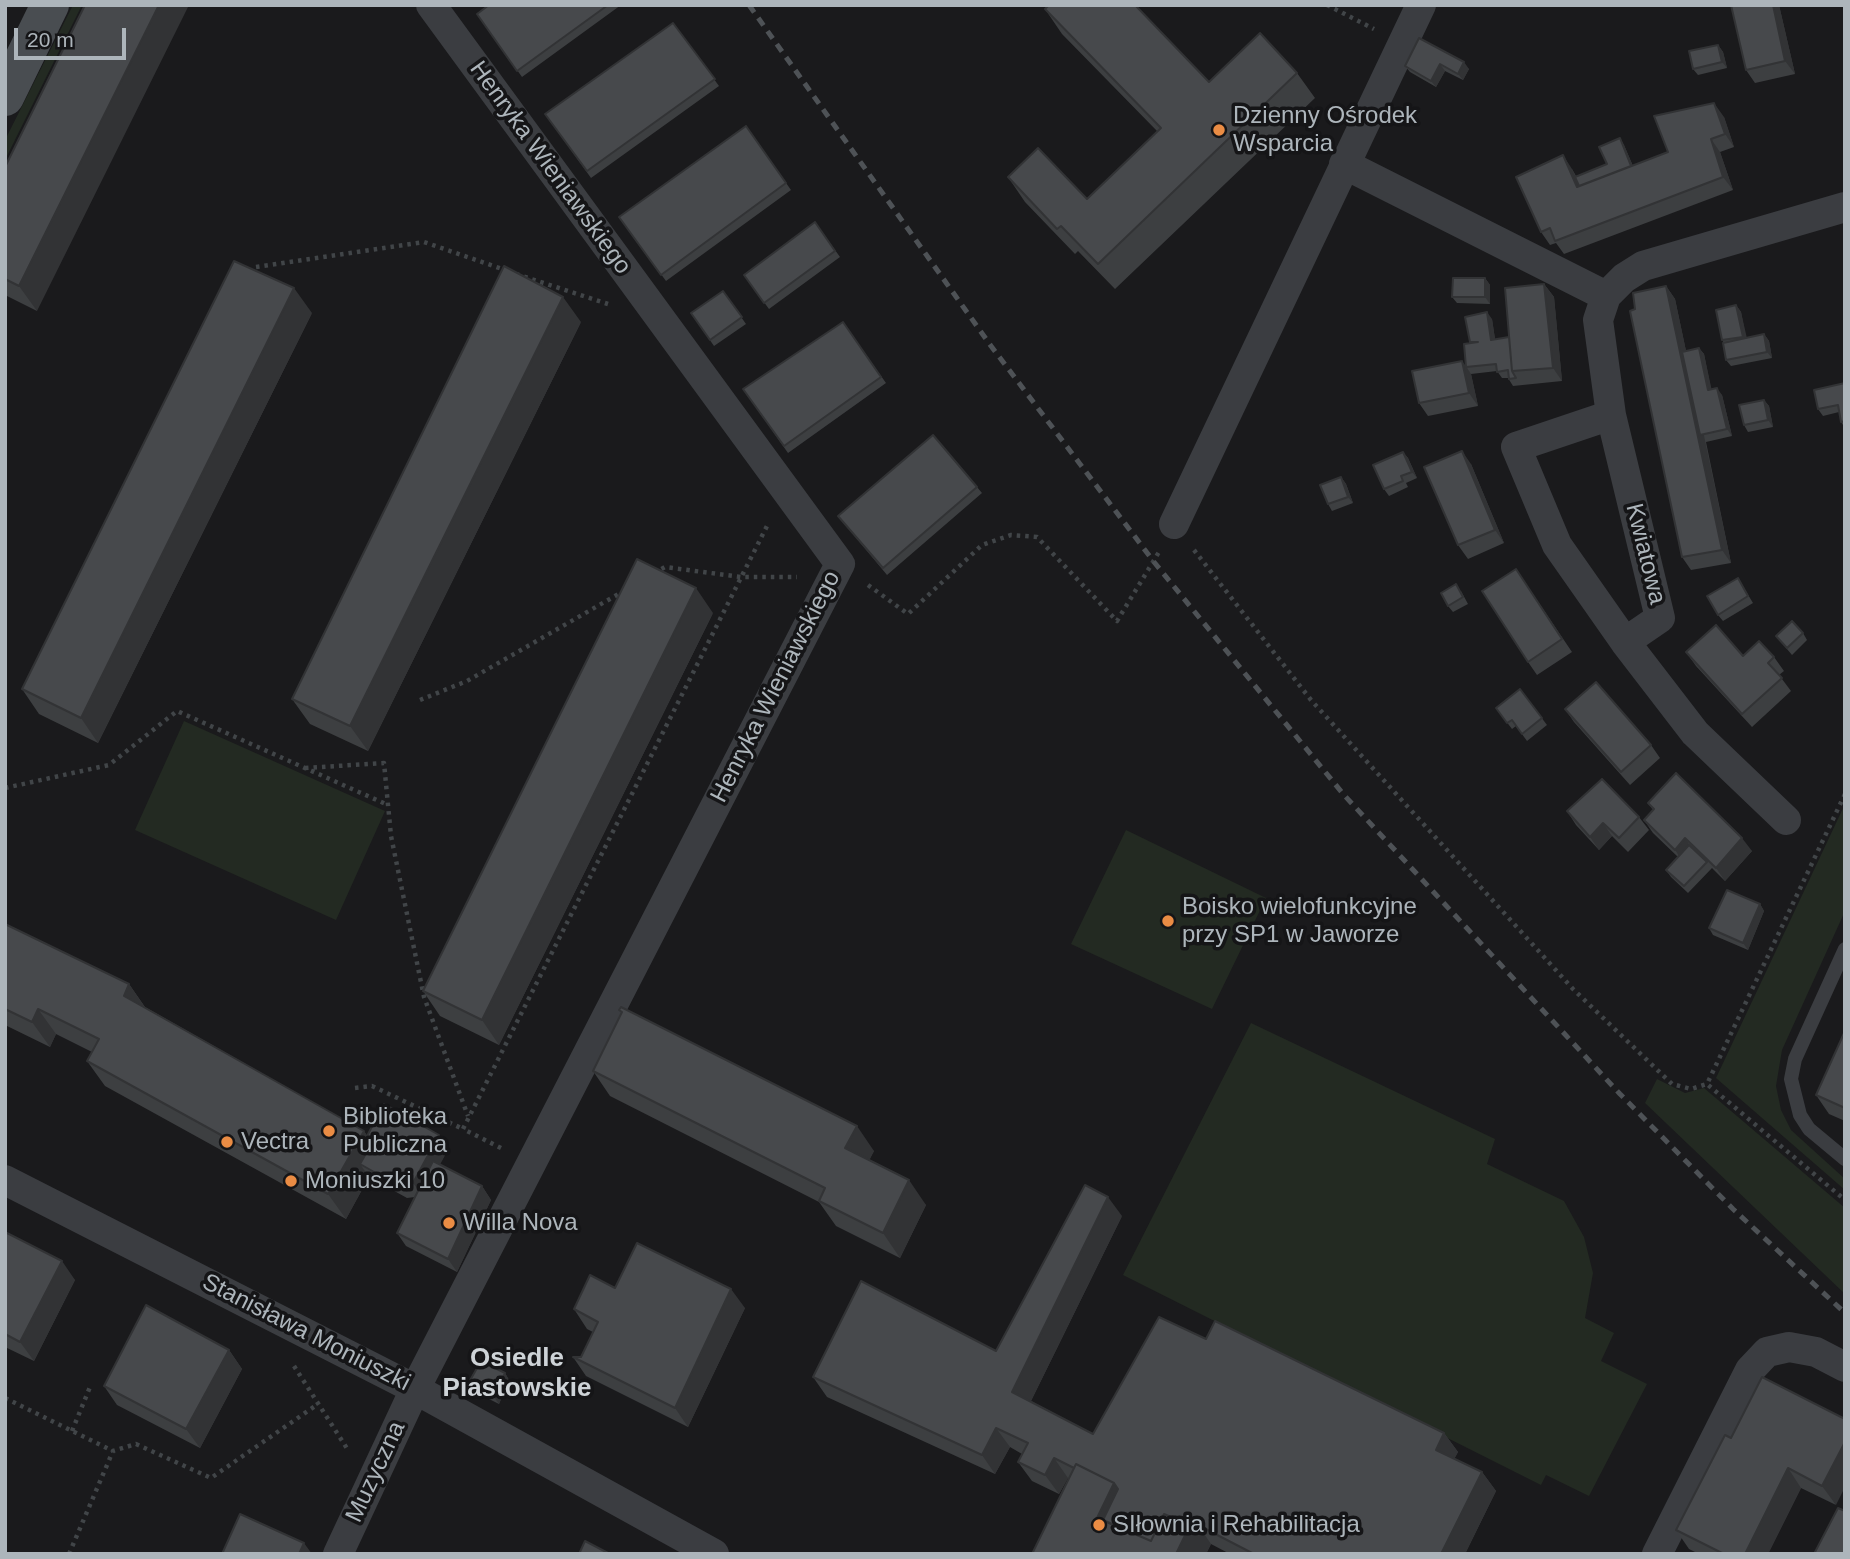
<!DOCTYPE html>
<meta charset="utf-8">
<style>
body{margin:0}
#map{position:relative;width:1850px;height:1559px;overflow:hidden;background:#1a1a1c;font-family:Arial,sans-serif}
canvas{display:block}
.frame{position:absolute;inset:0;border:7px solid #adb5bb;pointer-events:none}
.scale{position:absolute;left:14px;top:28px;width:112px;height:32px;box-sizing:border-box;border:4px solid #adb5bb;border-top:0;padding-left:9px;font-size:21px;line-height:24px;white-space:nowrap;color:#adb5bb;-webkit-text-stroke:5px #151517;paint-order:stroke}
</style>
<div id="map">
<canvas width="1850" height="1559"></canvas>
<div class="frame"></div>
<div class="scale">20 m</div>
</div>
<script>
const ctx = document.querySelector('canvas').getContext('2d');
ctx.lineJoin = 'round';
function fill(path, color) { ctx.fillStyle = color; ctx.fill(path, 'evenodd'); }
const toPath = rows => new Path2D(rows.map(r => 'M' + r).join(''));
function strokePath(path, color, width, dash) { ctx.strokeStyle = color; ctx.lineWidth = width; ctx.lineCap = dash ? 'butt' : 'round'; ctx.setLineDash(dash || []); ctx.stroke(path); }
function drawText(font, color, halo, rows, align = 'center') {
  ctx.font = font + ' Arial,sans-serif'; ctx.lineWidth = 7; ctx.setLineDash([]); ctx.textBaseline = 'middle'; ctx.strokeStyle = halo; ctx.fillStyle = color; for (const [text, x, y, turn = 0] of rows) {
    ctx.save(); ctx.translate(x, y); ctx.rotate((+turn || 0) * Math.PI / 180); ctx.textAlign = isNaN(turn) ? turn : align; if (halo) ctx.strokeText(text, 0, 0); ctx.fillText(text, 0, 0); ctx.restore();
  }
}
fill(toPath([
 [73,5,82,5,5,160,5,140],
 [184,721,385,811,336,920,135,830],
 [1845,804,1845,911,1782,1050,1776,1086,1781,1110,1791,1130,1845,1179,1845,1190,1716,1078],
 [1126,830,1266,898,1212,1009,1071,944],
 [1251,1023,1495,1139,1487,1164,1564,1201,1584,1237,1593,1273,1585,1318,1614,1333,1601,1361,1647,1384,1589,1496,1546,1475,1541,1485,1123,1275],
 [1657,1079,1685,1093,1704,1088,1845,1208,1845,1294,1645,1103]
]), '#232a22');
strokePath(toPath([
 [1327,5,1374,29],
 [256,267,424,242,508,271],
 [516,274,608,304],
 [1194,550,1311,700,1573,989,1672,1084,1691,1089,1707,1084],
 [654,573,665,567,741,577,797,577],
 [868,585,908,614,982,545,1011,535,1037,537,1117,621,1159,552],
 [420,700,467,681,622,592],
 [305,768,384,763,391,836,424,997,468,1116],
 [5,788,109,765,177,711,388,805],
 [1845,794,1707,1084,1845,1200],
 [355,1088,372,1086,463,1129],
 [501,1148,463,1129,768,524],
 [294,1366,348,1450],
 [5,1398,113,1451],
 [72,1431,90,1387],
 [69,1554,113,1451,136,1444,211,1478,318,1404]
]), '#414548', 4.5, [3.5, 5]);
strokePath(toPath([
 [1845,949,1795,1059,1791,1079,1800,1115,1809,1129,1845,1159]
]), '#3b3d41', 14);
strokePath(toPath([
 [1344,164,1606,296],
 [1611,415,1516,447,1557,545,1625,642],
 [1174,524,1421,5],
 [1786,820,1695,733,1625,642,1660,618,1611,415,1598,320,1606,296,1624,278,1643,266,1845,207],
 [5,1180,415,1389,714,1554],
 [338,1554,415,1389,840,564,431,5],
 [1657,1554,1750,1370,1767,1352,1789,1347,1816,1352,1845,1367]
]), '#3b3d41', 30);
strokePath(toPath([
 [5,97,50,5]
]), '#494d51', 38);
strokePath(toPath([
 [749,5,991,346,1154,562,1344,795,1620,1094,1733,1209,1845,1313]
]), '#4e5256', 5, [9, 7]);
fill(toPath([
 [489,5,621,5,522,77,477,14],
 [1779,5,1795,74,1755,83,1746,70],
 [1045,9,1209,82,1297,73,1315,98,1115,289,1078,251,1075,254,1025,202,1008,177,1087,199,1157,131,1062,34],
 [673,23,719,86,591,178,545,114],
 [1419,38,1469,69,1463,80,1445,71,1436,87,1410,72,1405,66],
 [1718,45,1723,52,1727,68,1698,75,1693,69],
 [1724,117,1734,147,1720,152,1733,190,1564,254,1556,243,1550,245,1541,232,1572,169,1576,176,1607,164,1620,138,1624,145,1633,166,1668,152],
 [746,126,791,190,666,281,619,217],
 [5,167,37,311,5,295],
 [815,222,840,257,769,309,744,275],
 [1485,278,1490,285,1490,304,1457,303,1452,297],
 [1544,284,1554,297,1562,381,1513,386,1508,378,1502,378,1497,371,1471,374,1466,367,1471,343,1470,342,1492,319,1495,339,1509,337],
 [1666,286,1675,299,1686,351,1699,348,1704,354,1711,389,1722,395,1732,436,1706,442,1731,563,1691,570,1682,557,1635,309],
 [723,291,746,324,714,346,691,313],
 [1736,305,1741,312,1746,338,1764,334,1769,341,1772,358,1731,366,1726,360,1724,343,1722,340],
 [312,313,98,743,39,714,22,689],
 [581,322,368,751,310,724,292,699],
 [843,322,886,383,788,453,743,389],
 [1462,361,1471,374,1478,406,1428,416,1419,403],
 [1845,383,1845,428,1841,422,1839,412,1823,416,1818,409],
 [1764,400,1769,406,1773,427,1748,432,1744,425],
 [1403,452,1408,458,1417,478,1406,483,1408,487,1389,496,1384,489],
 [1471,464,1504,543,1468,559,1458,545],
 [1341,477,1346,484,1353,503,1332,511,1328,504],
 [977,487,982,493,887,575,838,516],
 [1516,569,1572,652,1537,675,1528,662],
 [1738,578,1753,603,1723,621,1718,615],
 [1461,591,1468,604,1453,612,1448,606],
 [713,613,499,1045,440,1016,423,991],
 [1803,633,1807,640,1792,655,1776,636],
 [1686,652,1774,657,1784,671,1779,675,1791,691,1752,727,1696,666],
 [1520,689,1547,725,1527,741,1516,726,1512,729,1496,708],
 [1565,709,1651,745,1660,758,1630,785,1574,722],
 [1648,803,1752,851,1725,881,1712,868,1688,893,1671,877,1666,870,1678,857,1653,833,1644,820,1653,810],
 [1567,811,1639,817,1649,830,1628,852,1612,836,1599,850,1576,825],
 [1760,904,1764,911,1748,950,1713,935,1709,928],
 [5,924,129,984,145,1007,364,1131,367,1136,449,1148,439,1165,482,1186,491,1200,457,1272,406,1246,397,1233,415,1197,407,1198,369,1177,346,1219,105,1086,87,1061,92,1052,56,1034,50,1047,5,1025],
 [619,1010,874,1151,869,1160,926,1205,900,1258,836,1226,819,1202,610,1096,593,1071,621,1013],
 [1845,1031,1845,1121,1829,1114,1816,1095],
 [1122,1216,1031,1401,1093,1434,1206,1339,1444,1433,1458,1452,1454,1459,1482,1472,1496,1491,1465,1554,1230,1554,1211,1544,1206,1554,1032,1554,1069,1478,1068,1478,1059,1494,1032,1481,1018,1462,1022,1454,1010,1447,995,1474,827,1397,813,1377,996,1351],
 [5,1232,75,1280,34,1361,5,1347],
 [615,1288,745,1308,688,1427,586,1376,573,1357,581,1357,593,1332,587,1329,574,1309],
 [229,1350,242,1369,200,1448,117,1405,104,1386],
 [505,1373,509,1380,499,1404,473,1391,468,1384],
 [1762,1377,1836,1505,1801,1488,1768,1554,1699,1554,1689,1549,1676,1530,1731,1438]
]), '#3d3f41');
fill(toPath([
 [159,5,189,5,37,311,19,286],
 [1773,5,1779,5,1795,74,1785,61],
 [1718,45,1723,52,1727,68,1722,62],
 [1464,62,1469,69,1463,80,1458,74],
 [1440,64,1445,71,1436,87,1431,81],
 [1714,103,1724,117,1734,147,1725,134],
 [1620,138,1624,145,1638,179,1633,173],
 [1711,139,1720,152,1733,190,1723,177],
 [1563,155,1572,169,1583,193,1577,187],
 [1485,278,1490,285,1490,304,1485,297],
 [1544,284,1554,297,1562,381,1553,368],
 [1666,286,1675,299,1731,563,1722,550],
 [294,288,312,313,98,743,81,718],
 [563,297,581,322,368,751,350,726],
 [1736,305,1741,312,1748,343,1743,337],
 [1487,312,1492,319,1496,346,1491,340],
 [1764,334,1769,341,1772,358,1767,352],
 [1699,348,1704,354,1713,396,1708,390],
 [1462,361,1471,374,1478,406,1469,393],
 [1717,388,1722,395,1732,436,1727,429],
 [1764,400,1769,406,1773,427,1768,420],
 [1462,451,1471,464,1504,543,1495,530],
 [1403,452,1408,458,1417,478,1412,472],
 [1341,477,1346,484,1353,503,1348,497],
 [696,588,713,613,499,1045,482,1020],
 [1603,823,1612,836,1599,850,1590,837],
 [1685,838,1694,852,1684,863,1675,850],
 [1742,838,1752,851,1725,881,1716,868],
 [1760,904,1764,911,1748,950,1743,943],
 [129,984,146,1009,124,996],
 [38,1009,56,1034,50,1047,32,1022],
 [857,1126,874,1151,863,1173,845,1148],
 [364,1131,381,1156,360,1164,369,1177,346,1219,328,1194],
 [439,1135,449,1148,423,1196,413,1183],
 [909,1180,926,1205,900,1258,883,1233],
 [482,1186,491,1200,457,1272,448,1259],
 [1108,1197,1122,1216,1026,1411,1012,1392],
 [62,1261,75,1280,34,1361,20,1342],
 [731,1289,745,1308,688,1427,675,1408],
 [229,1350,242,1369,200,1448,186,1429],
 [505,1373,509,1380,499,1404,494,1397],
 [996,1428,1010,1447,995,1474,982,1455],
 [1444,1433,1458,1452,1449,1469,1436,1450],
 [1845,1442,1845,1487,1836,1505,1822,1486],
 [1054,1458,1068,1478,1059,1494,1045,1475],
 [1788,1468,1801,1488,1768,1554,1745,1554],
 [1482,1472,1496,1491,1465,1554,1441,1554],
 [1114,1483,1131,1508,1120,1532,1097,1518],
 [1190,1525,1198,1525,1211,1544,1206,1554,1176,1554],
 [304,1543,312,1554,299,1554]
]), '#323335');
const building = toPath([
 [85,5,159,5,19,286,5,279,5,167,85,5],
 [489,5,608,5,517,71,477,14,489,5],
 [1049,5,1135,5,1209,82,1260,33,1297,73,1098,264,1061,226,1057,229,1008,177,1038,148,1087,199,1161,128,1045,9,1049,5],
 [1731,5,1773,5,1785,61,1746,70,1731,5],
 [673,23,715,79,587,171,545,114,673,23],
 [1419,38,1464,62,1458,74,1440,64,1431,81,1405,66,1419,38],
 [1718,45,1722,62,1693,69,1689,51,1718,45],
 [1714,103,1725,134,1711,139,1723,177,1555,241,1550,228,1541,232,1516,177,1563,155,1577,187,1668,152,1654,116,1714,103],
 [746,126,786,183,661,275,619,217,746,126],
 [1620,138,1631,166,1579,186,1575,177,1607,164,1599,147,1620,138],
 [815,222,835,251,764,303,744,275,815,222],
 [234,261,294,288,81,718,22,689,234,261],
 [504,266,563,297,350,726,292,699,504,266],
 [1453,278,1485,278,1485,297,1452,297,1453,278],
 [1544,284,1553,368,1512,371,1505,288,1544,284],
 [1666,286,1722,550,1682,557,1630,311,1635,309,1633,293,1666,286],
 [723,291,742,317,710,340,691,313,723,291],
 [1736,305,1743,337,1722,340,1716,310,1736,305],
 [1487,312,1491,340,1509,337,1512,371,1516,378,1509,379,1508,370,1497,372,1496,364,1466,367,1464,344,1478,342,1470,342,1465,317,1487,312],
 [843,322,881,377,784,446,743,389,843,322],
 [1764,334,1767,352,1726,360,1723,343,1764,334],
 [1699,348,1708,390,1717,388,1727,429,1700,435,1682,352,1699,348],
 [1462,361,1469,393,1419,403,1412,371,1462,361],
 [1845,383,1845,421,1841,422,1838,405,1818,409,1814,390,1845,383],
 [1764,400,1768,420,1744,425,1739,405,1764,400],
 [933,435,977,487,883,568,838,516,933,435],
 [1462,451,1495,530,1458,545,1424,467,1462,451],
 [1403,452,1412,472,1401,476,1403,481,1384,489,1373,465,1403,452],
 [1341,477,1348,497,1328,504,1320,485,1341,477],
 [637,559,696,588,482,1020,423,991,637,559],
 [1516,569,1562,639,1528,662,1482,591,1516,569],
 [1738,578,1748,596,1718,615,1707,596,1738,578],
 [1456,584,1463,597,1448,606,1441,593,1456,584],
 [1792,621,1803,633,1787,648,1776,636,1792,621],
 [1716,625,1743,656,1759,641,1774,657,1768,663,1782,678,1742,714,1686,652,1716,625],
 [1596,682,1651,745,1621,772,1565,709,1596,682],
 [1520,689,1542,718,1522,734,1512,720,1507,723,1496,708,1520,689],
 [1676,773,1742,838,1716,868,1685,838,1675,850,1644,820,1654,809,1648,803,1676,773],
 [1602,779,1639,817,1619,838,1603,823,1590,837,1567,811,1602,779],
 [1689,845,1707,862,1684,886,1666,870,1689,845],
 [1727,890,1760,904,1743,943,1709,928,1727,890],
 [5,924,129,984,124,996,364,1131,328,1194,87,1061,99,1039,38,1009,32,1022,5,1009,5,924],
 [621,1007,857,1126,845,1148,909,1180,883,1233,819,1201,825,1188,593,1071,622,1012,619,1010,621,1007],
 [1845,1031,1845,1108,1816,1095,1845,1031],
 [384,1104,439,1135,413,1183,397,1185,360,1164,372,1143,367,1136,384,1104],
 [433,1161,482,1186,448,1259,397,1233,433,1161],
 [1085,1185,1108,1197,1012,1392,1093,1434,1159,1317,1206,1339,1215,1321,1444,1433,1436,1450,1482,1472,1441,1554,1254,1554,1198,1525,1194,1531,1190,1525,1164,1514,1151,1541,1103,1520,1118,1489,1114,1483,1076,1464,1074,1468,1054,1458,1045,1475,1018,1462,1028,1443,996,1428,982,1455,813,1377,861,1281,996,1351,1085,1185],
 [5,1232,62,1261,20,1342,5,1334,5,1232],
 [637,1243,731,1289,675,1408,573,1357,581,1357,598,1322,574,1309,590,1275,615,1288,637,1243],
 [146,1305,229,1350,186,1429,104,1386,146,1305],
 [481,1361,505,1373,494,1397,468,1384,481,1361],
 [1762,1377,1845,1419,1845,1442,1822,1486,1788,1468,1745,1554,1724,1554,1676,1530,1725,1435,1731,1438,1762,1377],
 [1076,1464,1114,1483,1097,1518,1151,1541,1164,1514,1190,1525,1176,1554,1032,1554,1076,1464],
 [1838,1508,1845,1511,1845,1554,1814,1554,1838,1508],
 [240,1514,304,1543,299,1554,222,1554,240,1514],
 [585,1541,610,1554,579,1554,585,1541]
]);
fill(building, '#47494c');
strokePath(building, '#323335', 2);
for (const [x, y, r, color] of [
 [1219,130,7,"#ea8c44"],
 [1168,921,7,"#ea8c44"],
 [329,1131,7,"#ea8c44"],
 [227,1142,7,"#ea8c44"],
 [291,1181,7,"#ea8c44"],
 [449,1223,7,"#ea8c44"],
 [1099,1525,7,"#ea8c44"]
]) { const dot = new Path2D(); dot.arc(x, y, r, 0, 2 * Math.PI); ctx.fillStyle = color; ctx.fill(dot); strokePath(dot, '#151517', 2.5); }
drawText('24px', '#adb5bb', '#151517', [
 ["Dzienny Ośrodek",1233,116],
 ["Wsparcia",1233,144],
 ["Boisko wielofunkcyjne",1182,907],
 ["przy SP1 w Jaworze",1182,935],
 ["Biblioteka",343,1117],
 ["Publiczna",343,1145],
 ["Vectra",241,1142],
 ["Moniuszki 10",305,1181],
 ["Willa Nova",463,1223],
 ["SIłownia i Rehabilitacja",1113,1525]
], 'left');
drawText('24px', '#adb5bb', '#151517', [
 ["Henryka Wieniawskiego",550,168,54],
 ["Kwiatowa",1645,554,76],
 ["Henryka Wieniawskiego",776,687,-63],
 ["Stanisława Moniuszki",306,1333,27],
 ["Muzyczna",376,1472,-65]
]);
drawText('bold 26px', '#ced3d7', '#151517', [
 ["Osiedle",517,1359],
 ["Piastowskie",517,1389]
]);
</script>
